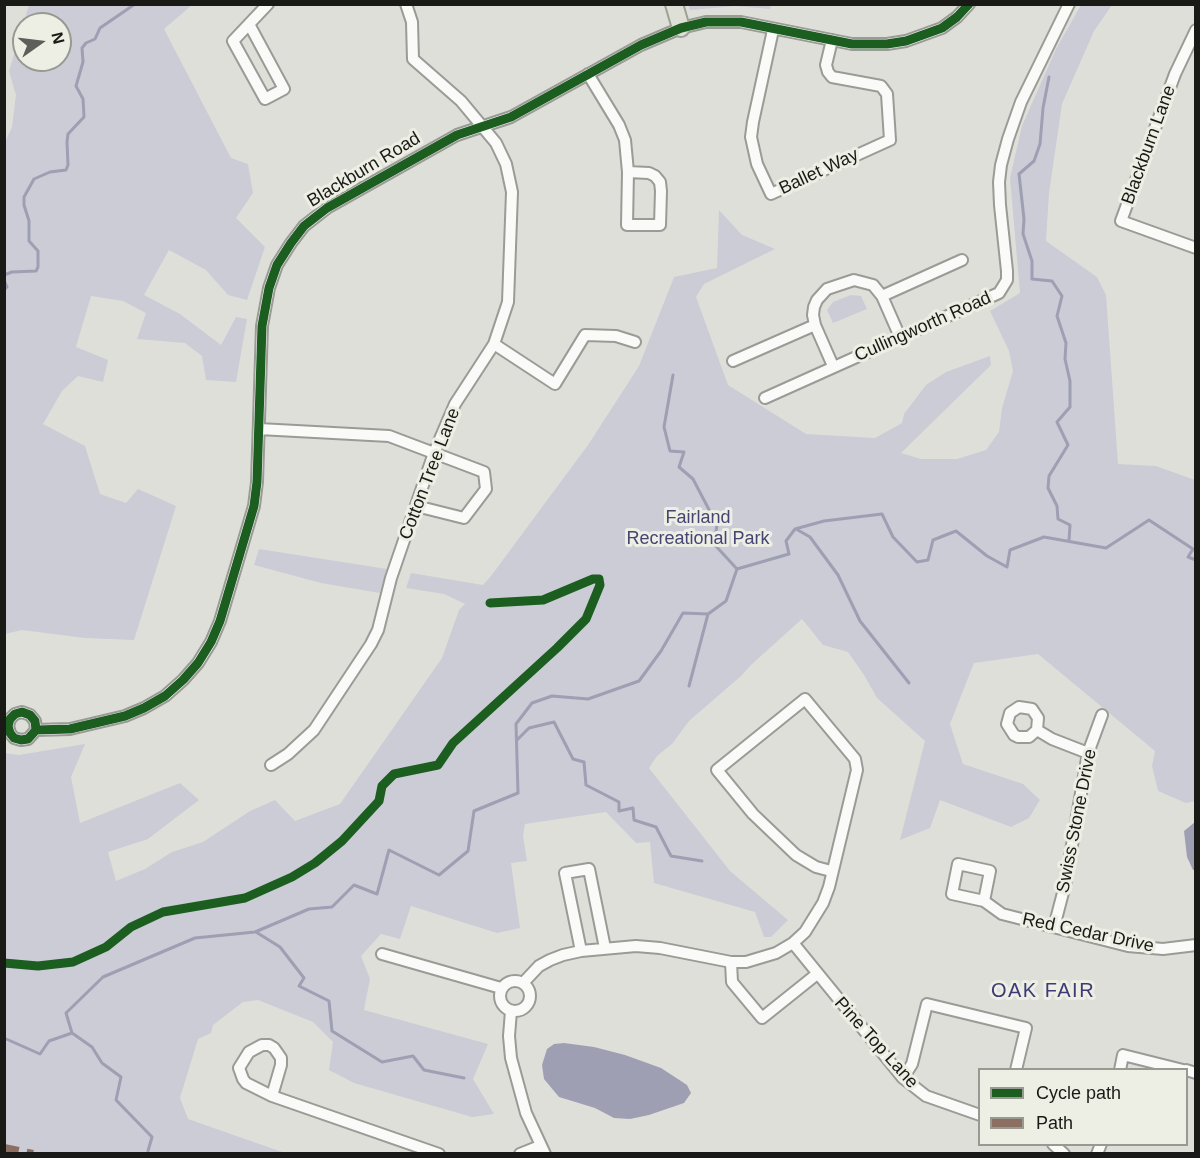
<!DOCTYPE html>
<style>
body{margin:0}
#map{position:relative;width:1200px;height:1158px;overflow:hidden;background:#dfdfda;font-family:Arial,sans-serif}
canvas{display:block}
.frame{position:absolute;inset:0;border:6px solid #191a16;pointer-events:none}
.legend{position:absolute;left:978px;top:1068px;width:210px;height:78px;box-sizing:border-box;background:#edefe4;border:2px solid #989a92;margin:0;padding:8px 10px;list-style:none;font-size:18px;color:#191a16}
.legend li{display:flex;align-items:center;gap:12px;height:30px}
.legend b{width:30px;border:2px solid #989a92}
.north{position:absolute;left:12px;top:12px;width:60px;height:60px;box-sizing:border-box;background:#edefe4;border:2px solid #989a92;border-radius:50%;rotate:76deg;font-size:16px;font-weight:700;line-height:24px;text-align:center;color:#191a16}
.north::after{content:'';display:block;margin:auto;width:21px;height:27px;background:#5e5f5b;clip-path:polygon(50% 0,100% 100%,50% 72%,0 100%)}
</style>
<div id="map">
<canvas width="1200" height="1158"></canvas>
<div class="frame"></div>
<ul class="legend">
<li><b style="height:8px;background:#1b5e20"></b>Cycle path</li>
<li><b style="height:8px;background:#8d6e63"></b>Path</li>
</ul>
<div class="north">N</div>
</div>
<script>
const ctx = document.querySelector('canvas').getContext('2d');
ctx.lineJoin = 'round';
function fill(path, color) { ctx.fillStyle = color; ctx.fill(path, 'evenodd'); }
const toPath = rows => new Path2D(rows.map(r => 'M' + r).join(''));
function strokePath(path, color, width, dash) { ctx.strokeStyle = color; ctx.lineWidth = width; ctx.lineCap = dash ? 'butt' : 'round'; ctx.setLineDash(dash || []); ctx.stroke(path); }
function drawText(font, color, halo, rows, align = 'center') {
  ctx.font = font + ' Arial,sans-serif'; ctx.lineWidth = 6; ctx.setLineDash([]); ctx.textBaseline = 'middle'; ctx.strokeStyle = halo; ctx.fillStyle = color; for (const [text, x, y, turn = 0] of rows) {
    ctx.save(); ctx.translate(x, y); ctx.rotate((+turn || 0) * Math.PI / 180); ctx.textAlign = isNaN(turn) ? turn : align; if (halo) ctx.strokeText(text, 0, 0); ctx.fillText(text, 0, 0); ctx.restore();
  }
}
fill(toPath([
 [29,5,192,5,164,29,231,158,248,164,253,193,236,218,265,247,247,300,228,295,206,270,169,250,144,295,180,314,221,345,236,317,247,319,236,382,206,380,202,356,185,343,137,339,146,313,123,301,91,296,76,347,108,360,103,382,78,376,62,391,43,424,85,446,100,494,126,503,138,489,176,506,134,640,85,638,22,630,5,634,4,144,12,127,16,95,9,71],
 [24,24,60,24,60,60,24,60],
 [688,5,688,4,771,5,770,9,735,6,690,10],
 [1081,5,1112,5,1094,31,1062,104,1049,193,1046,241,1097,277,1106,295,1118,464,1156,466,1195,480,1195,801,1186,803,1158,791,1152,766,1155,751,1038,654,974,663,950,724,963,764,1023,784,1040,800,1029,818,1011,827,940,800,930,828,900,840,925,741,877,698,864,675,848,652,823,645,802,619,752,664,741,676,689,721,672,744,657,756,649,768,730,871,788,920,771,937,764,937,755,912,654,883,650,842,636,843,606,812,525,824,523,836,527,861,511,863,520,928,497,933,411,906,400,939,381,934,361,956,370,979,364,1010,488,1044,473,1079,494,1114,472,1117,354,1083,329,1070,333,1042,313,1022,258,1000,243,1002,213,1025,211,1033,198,1039,180,1098,188,1119,285,1153,5,1153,5,753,19,755,85,744,71,777,80,823,180,783,199,800,148,839,108,852,116,881,145,869,172,852,203,842,250,811,275,800,295,821,340,804,442,658,459,610,465,604,444,594,406,588,411,573,483,585,491,576,588,445,639,366,674,277,717,268,719,210,742,235,775,249,704,284,696,297,728,385,806,434,875,438,902,423,904,414,926,385,946,372,990,356,991,365,901,453,921,459,957,459,986,450,999,432,1002,408,1013,371,1009,351,990,311,1020,293,1010,178,1022,126,1056,49],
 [851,295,861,296,867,309,833,323,827,310,833,302],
 [259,549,387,569,380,593,321,583,254,565]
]), '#cbccd6');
fill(toPath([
 [1195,822,1195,870,1193,870,1187,857,1184,831],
 [564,1043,594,1047,625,1055,661,1068,687,1085,691,1093,684,1103,649,1115,630,1119,614,1118,595,1108,559,1097,544,1079,542,1065,547,1049,554,1044]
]), '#9e9fb3');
strokePath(toPath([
 [1049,77,1043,108,1040,144,1034,161,1019,174,1024,219,1023,234,1032,261,1032,279,1052,281,1062,296,1057,316,1066,343,1065,359,1070,381,1070,407,1057,422,1068,445,1049,476,1048,488,1057,506,1058,519,1070,525,1069,541],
 [4,275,12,272,36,271,38,267,38,251,29,241,29,221,24,205,24,197,34,179,50,172,66,170,68,165,67,142,68,134,84,117,83,99,76,86,83,62,82,48,86,43,95,39,100,28,135,4],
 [4,280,7,287,4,290],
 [673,375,664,427,670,451,684,452,679,467,693,479,717,525,714,544,737,569,726,601,708,614],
 [796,529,810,537,838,575,860,621,909,683],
 [1193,549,1188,557,1196,560],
 [737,569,789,554,786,541,795,529,824,521,882,514,893,537,917,562,928,560,933,540,956,531,987,556,1007,567,1010,550,1044,537,1106,548,1149,520,1196,551],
 [517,740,529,728,554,722,573,759,584,762,586,785,619,802,619,811,633,808,634,820,656,827,671,856,702,861],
 [256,932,280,947,304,978,299,986,329,1001,332,1031,382,1062,413,1056,424,1070,464,1078],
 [72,1033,92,1047,102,1063,121,1077,116,1100,152,1137,148,1151],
 [4,1038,40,1054,49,1041,72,1033,66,1013,103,977,195,938,255,932,309,909,332,907,354,885,377,894,389,850,439,875,468,851,474,811,518,793,516,724,532,703,552,696,588,699,639,681,661,651,683,613,708,614,689,686]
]), '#9e9fb3', 3);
const minor = toPath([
 [249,24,284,89,265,99,233,41,268,4],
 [773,30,753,122,751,137,757,164,771,194,890,140,887,94,881,86,832,77,828,72,826,65,832,40],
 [1196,30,1175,74,1121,221,1196,248],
 [588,74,619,125,625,140,628,172,649,173,655,176,660,182,661,191,660,225,627,225,628,172],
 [882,296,962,260],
 [494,344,555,384,585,335,616,336,635,342],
 [733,361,815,325],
 [833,366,815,325,813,315,814,307,817,300,827,289,854,280,873,285,882,296,900,337],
 [765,398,999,293,1007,280,1007,271,1000,205,999,182,1001,165,1008,139,1021,102,1069,4],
 [259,429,389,436,484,472,486,489,464,518,416,506],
 [36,730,35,721,30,715,22,712,15,714,10,719,8,726,10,733,14,738,21,740,28,739,36,730,70,729,125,716,144,708,165,696,183,680,198,663,211,642,220,621,254,506,257,482,262,326,269,288,277,265,291,243,304,226,327,208,457,135,511,117,641,45,681,28,706,22,741,22,852,44,887,44,906,41,942,28,957,17,969,4],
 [1037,730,1029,737,1018,737,1014,735,1007,724,1010,713,1019,707,1032,709,1038,718,1037,730,1052,739,1088,753],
 [271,765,288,754,314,730,371,644,378,630,391,578,434,453,455,404,494,344,508,302,512,192,506,164,496,143,461,101,413,59,412,22,406,4],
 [984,901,990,871,958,864,952,894,984,901,1002,914,1128,946,1163,949,1196,945],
 [1054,927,1065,885,1088,753,1102,715],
 [793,943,903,1078,926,1096,980,1115],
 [581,951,565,873,589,869,605,948],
 [382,954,501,988],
 [731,962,732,982,762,1018,817,974],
 '500 996a15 15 0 1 1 30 0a15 15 0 1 1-30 0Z',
 [523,983,539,966,550,960,563,955,581,951,636,946,660,948,731,962,746,962,776,953,793,943,805,932,823,903,829,887,857,770,855,759,805,699,717,770,753,814,796,855,816,867,831,871],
 [511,1011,509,1036,511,1058,526,1113,545,1154],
 [1120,1070,1123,1055,1183,1070],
 [1186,1070,1196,1073],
 [903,1078,912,1064,927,1004,1026,1028,1016,1070],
 [272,1096,281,1065,281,1058,274,1048,269,1045,262,1045,249,1052,239,1068,243,1079,246,1083,272,1096,439,1154],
 [1053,1144,1064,1154],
 [520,1154,540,1146],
 [1097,1154,1101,1144]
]);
const trunk = toPath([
 [674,4,681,28]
]);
strokePath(minor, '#9a9b96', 14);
strokePath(trunk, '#9fa094', 20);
strokePath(minor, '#fafaf9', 10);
strokePath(trunk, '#dedfd6', 16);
strokePath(toPath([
 [4,1148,33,1154]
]), '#8d6e63', 8, [15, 8]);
strokePath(toPath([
 [36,730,35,721,30,715,22,712,15,714,10,719,8,726,10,733,14,738,21,740,28,739,36,730,70,729,125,716,144,708,165,696,183,680,198,663,211,642,220,621,254,506,257,482,262,326,269,288,277,265,291,243,304,226,327,208,457,135,511,117,641,45,681,28,706,22,741,22,852,44,887,44,906,41,942,28,957,17,969,4],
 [4,963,38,966,73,962,106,947,131,927,163,912,245,898,292,877,315,863,342,841,379,801,382,786,394,774,438,765,453,743,557,648,586,619,600,585,599,579,593,579,543,600,490,603]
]), '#1b5e20', 9);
drawText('18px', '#191a16', '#edefe4', [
 ["Blackburn Lane",1149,145,-70],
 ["Blackburn Road",364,170,-31],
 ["Ballet Way",819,172,-25],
 ["Cullingworth Road",923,327,-24],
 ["Cotton Tree Lane",430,474,-69],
 ["Swiss Stone Drive",1077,821,-79],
 ["Red Cedar Drive",1088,933,12],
 ["Pine Top Lane",876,1043,48]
]);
drawText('18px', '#464473', '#edefe4', [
 ["Fairland",698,518],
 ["Recreational Park",698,539]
]);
ctx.letterSpacing = '1.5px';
drawText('20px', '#3e3a76', '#edefe4', [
 ["OAK FAIR",1043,991]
]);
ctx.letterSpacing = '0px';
</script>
